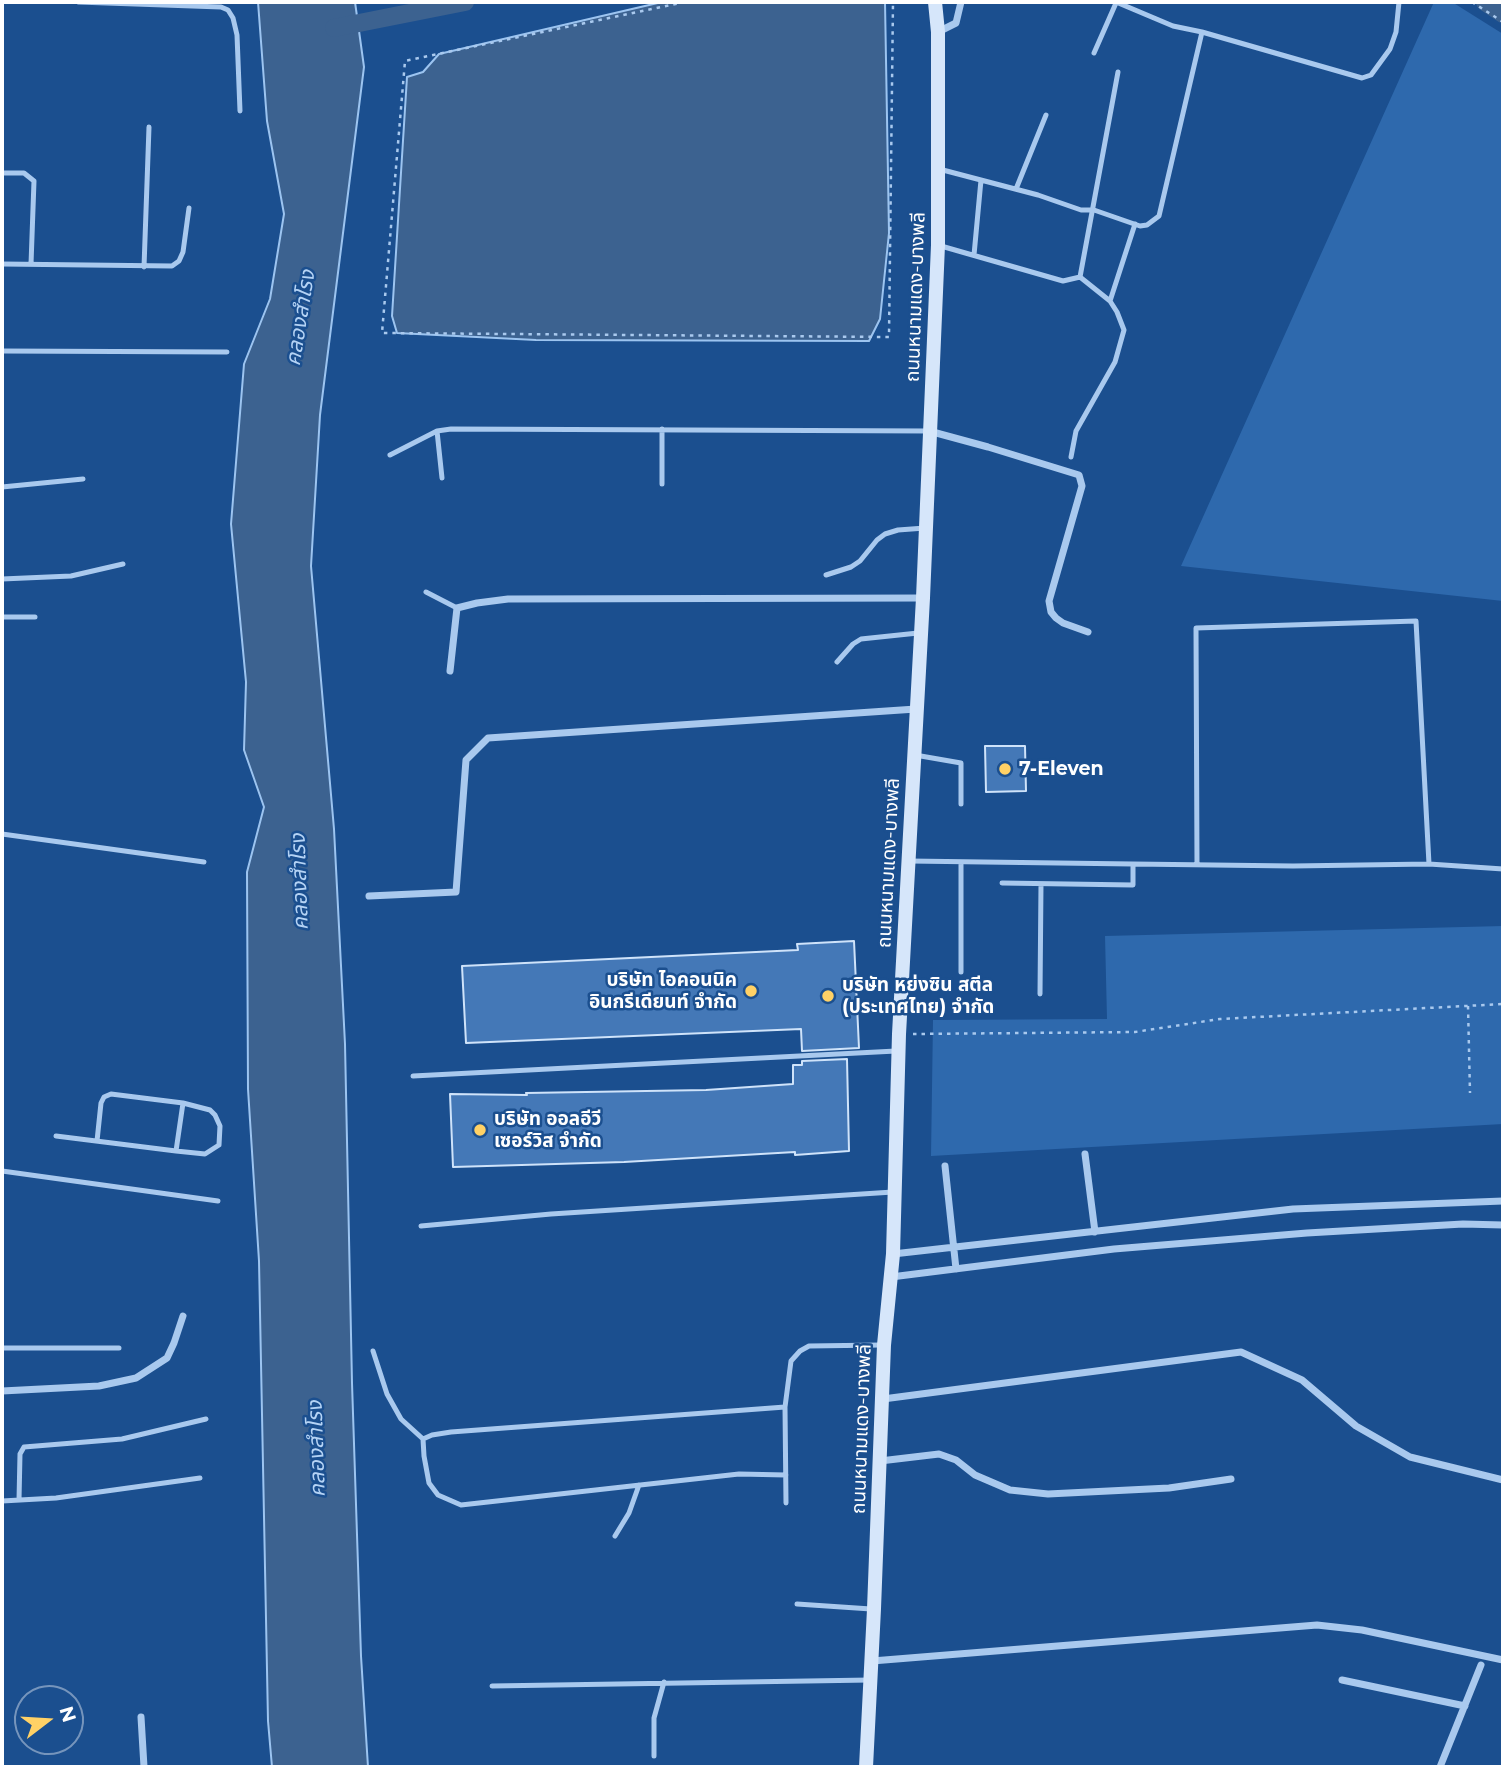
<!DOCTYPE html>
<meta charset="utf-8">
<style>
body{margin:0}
#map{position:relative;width:1505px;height:1769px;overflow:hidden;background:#1b4f8f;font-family:Montserrat,sans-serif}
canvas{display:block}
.frame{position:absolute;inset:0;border:4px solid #fff;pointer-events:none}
.north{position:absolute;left:14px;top:1685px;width:70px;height:70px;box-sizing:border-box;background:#1b4f8f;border:2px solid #7695bc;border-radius:50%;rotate:73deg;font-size:19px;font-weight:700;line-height:28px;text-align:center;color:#fff}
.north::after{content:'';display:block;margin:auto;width:24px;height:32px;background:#ffd166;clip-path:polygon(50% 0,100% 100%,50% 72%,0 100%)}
</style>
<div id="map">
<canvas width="1505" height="1769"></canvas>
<div class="frame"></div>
<div class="north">N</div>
</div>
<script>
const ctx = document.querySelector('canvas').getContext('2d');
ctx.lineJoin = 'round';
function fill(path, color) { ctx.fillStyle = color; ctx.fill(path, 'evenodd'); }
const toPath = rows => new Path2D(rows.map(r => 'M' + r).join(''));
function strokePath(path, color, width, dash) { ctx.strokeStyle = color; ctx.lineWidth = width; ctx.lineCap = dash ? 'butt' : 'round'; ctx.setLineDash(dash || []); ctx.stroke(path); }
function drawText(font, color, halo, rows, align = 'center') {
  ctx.font = font + ' Montserrat,"Noto Sans Thai",sans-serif'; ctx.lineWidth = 5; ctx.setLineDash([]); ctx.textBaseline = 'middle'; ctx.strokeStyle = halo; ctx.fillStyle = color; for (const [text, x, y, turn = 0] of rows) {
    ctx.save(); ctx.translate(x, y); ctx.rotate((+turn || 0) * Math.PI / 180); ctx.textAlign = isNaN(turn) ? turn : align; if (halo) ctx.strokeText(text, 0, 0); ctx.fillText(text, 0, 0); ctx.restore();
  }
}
fill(toPath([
 [1434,2,1452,2,1503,34,1503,601,1181,566],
 [1503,926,1503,1124,931,1156,933,1020,1107,1019,1105,936]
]), '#2e69ad');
const water = toPath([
 [258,2,355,2,364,67,320,415,311,566,334,829,345,1044,352,1383,361,1656,368,1767,272,1767,268,1721,259,1261,248,1089,247,872,264,807,244,750,246,682,231,524,244,364,270,299,284,214,267,121,258,2],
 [662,2,885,2,889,233,880,319,869,341,536,340,397,333,392,316,407,77,423,72,439,54,662,2]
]);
fill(water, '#3c6290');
strokePath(water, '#9cc4f0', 2);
strokePath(toPath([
 [1485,2,1503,14],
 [334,28,465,2]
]), '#3c6290', 18);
const building = toPath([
 [985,746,1025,746,1026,791,986,792,985,746],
 [854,941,859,1048,802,1051,801,1029,466,1043,462,966,798,950,797,944,854,941],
 [847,1059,849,1151,795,1155,795,1152,624,1162,453,1167,450,1094,527,1095,526,1093,706,1090,793,1084,793,1065,802,1065,802,1061,847,1059]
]);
fill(building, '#4478b7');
strokePath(building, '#cfe3fa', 2);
strokePath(toPath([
 [685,2,405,61,382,333,889,337,893,2],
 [1472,2,1503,22],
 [1468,1006,1470,1093],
 [913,1034,1135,1032,1220,1019,1503,1004]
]), '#a9c9ee', 2.5, [3.5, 5]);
strokePath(toPath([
 [78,2,221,7,228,10,233,18,237,35,240,111],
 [1116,2,1173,26,1202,32,1362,78,1371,75,1390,49,1396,32,1399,2],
 [1094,53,1116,3],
 [939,169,1038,195,1081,210,1094,210,1140,226,1147,225,1159,216,1202,32],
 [2,173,24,173,34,181,31,264],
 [1016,189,1046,115],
 [941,246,1063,281,1080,277,1110,301,1117,312,1124,330,1115,362,1076,431,1071,457],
 [974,255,981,180],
 [2,264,172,266,179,261,183,252,189,208],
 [144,267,149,127],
 [1080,277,1118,72],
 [1110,301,1135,224],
 [2,351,227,352],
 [662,429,662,484],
 [437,431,442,478],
 [390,455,437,431,451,429,929,431],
 [2,487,83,479],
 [826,575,851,567,860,561,877,540,885,534,898,530,925,528],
 [2,579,71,576,123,564],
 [426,592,457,608],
 [2,617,35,617],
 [837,662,853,644,861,639,918,633],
 [915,755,961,763,961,804],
 [2,834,204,862],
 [909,861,1133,864,1293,866,1429,864,1416,621,1196,628,1197,865],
 [961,862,961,972],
 [1429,864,1503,869],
 [1002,883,1133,885,1133,864],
 [1040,994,1041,884],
 [413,1076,896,1051],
 [56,1136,176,1151,183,1103],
 [97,1141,101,1103,104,1097,111,1094,183,1103,210,1110,215,1115,220,1126,219,1145,205,1154,176,1151],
 [2,1171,218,1201],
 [421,1226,551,1214,893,1192],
 [2,1348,119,1348],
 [373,1351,387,1394,401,1419,423,1439],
 [785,1407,451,1432,432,1435,423,1439,424,1456,429,1483,438,1495,461,1505,739,1474,786,1475],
 [19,1500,20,1454,24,1447,122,1439,206,1419],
 [2,1501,56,1498,200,1478],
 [786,1503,785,1407,791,1361,800,1351,809,1346,881,1345],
 [615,1536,629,1513,639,1485],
 [797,1604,871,1609],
 [492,1686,870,1680],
 [654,1756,654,1718,664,1682]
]), '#a9c9ee', 5);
strokePath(toPath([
 [938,32,956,23,961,2],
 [929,431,988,447,1079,475,1082,486,1049,601,1051,612,1056,618,1063,623,1088,632],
 [450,671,457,608,477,603,508,599,923,598],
 [369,896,456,892,466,760,488,738,916,709],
 [1085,1154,1095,1232],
 [945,1166,956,1269],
 [893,1254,1293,1209,1503,1201],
 [891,1277,1114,1249,1307,1233,1463,1224,1503,1225],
 [2,1391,99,1386,136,1378,167,1358,174,1343,183,1316],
 [883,1399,1241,1352,1302,1380,1356,1426,1410,1457,1503,1480],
 [880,1461,939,1454,956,1460,975,1475,1010,1490,1048,1494,1169,1488,1231,1479],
 [872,1661,1317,1625,1362,1630,1503,1660],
 [1342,1680,1465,1706],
 [141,1717,144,1767],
 [1440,1767,1481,1665]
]), '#a9c9ee', 7);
strokePath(toPath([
 [866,1767,874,1609,884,1345,893,1254,899,1034,923,598,938,245,938,32,935,2]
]), '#d6e6fa', 14);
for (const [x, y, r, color] of [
 [1005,769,7,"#ffd166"],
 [751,991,7,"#ffd166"],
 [828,996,7,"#ffd166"],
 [480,1130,7,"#ffd166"]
]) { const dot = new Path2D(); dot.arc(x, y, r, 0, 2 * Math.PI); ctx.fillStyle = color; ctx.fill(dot); strokePath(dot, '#1b4f8f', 2.5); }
drawText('19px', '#fff', '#1b4f8f', [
 ["ถนนหนามแดง-บางพลี",916,297,-88],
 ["ถนนหนามแดง-บางพลี",889,863,-87],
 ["ถนนหนามแดง-บางพลี",862,1429,-88]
]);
drawText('bold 19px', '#fff', '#1b4f8f', [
 ["7-Eleven",1019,769],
 ["บริษัท ไอคอนนิค",737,980,"right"],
 ["อินกรีเดียนท์ จำกัด",737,1002,"right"],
 ["บริษัท หย่งซิน สตีล",842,985],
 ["(ประเทศไทย) จํากัด",842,1007],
 ["บริษัท ออลอีวี",494,1119],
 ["เซอร์วิส จำกัด",494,1141]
], 'left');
drawText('italic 21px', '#b5d3f5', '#1b4f8f', [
 ["คลองสำโรง",301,318,-81],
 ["คลองสำโรง",300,882,-92],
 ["คลองสำโรง",317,1449,-92]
]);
</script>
